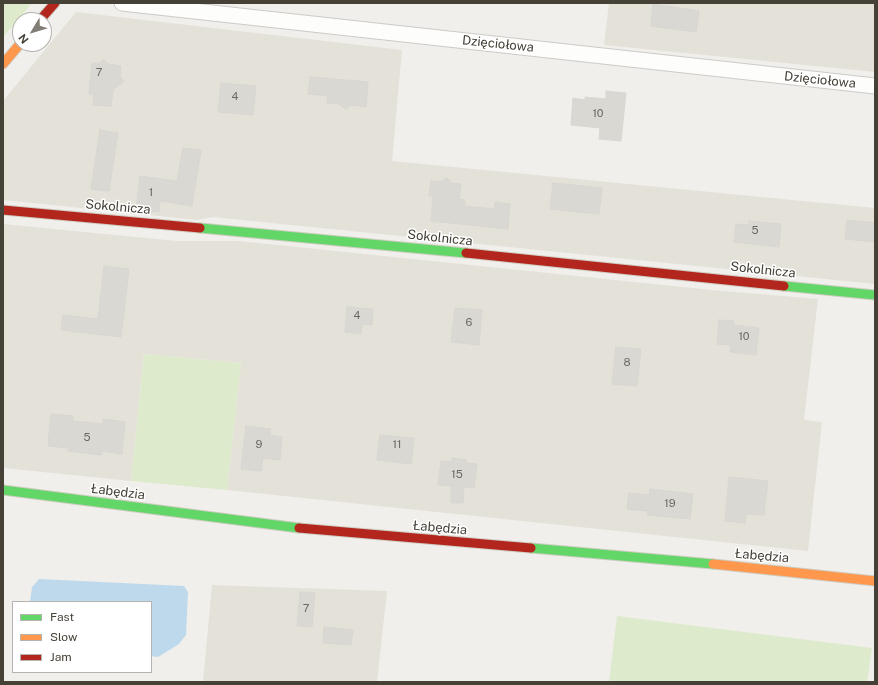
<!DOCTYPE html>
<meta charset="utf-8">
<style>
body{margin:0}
#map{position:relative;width:878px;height:685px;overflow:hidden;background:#f0efeb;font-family:"Public Sans",sans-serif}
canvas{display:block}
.frame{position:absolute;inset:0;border:4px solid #464137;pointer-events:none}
.legend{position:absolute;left:12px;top:601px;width:140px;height:72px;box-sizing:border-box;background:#fff;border:1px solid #b5b3af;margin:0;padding:5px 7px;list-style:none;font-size:12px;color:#464137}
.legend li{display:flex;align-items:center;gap:8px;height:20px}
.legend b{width:20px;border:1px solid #b5b3af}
.north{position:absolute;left:12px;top:12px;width:40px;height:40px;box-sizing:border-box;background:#fff;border:1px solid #b5b3af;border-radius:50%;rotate:232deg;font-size:11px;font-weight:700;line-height:16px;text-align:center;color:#464137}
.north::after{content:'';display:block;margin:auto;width:14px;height:18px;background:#827e76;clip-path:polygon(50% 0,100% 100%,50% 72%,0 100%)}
</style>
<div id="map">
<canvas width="878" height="685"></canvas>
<div class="frame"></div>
<ul class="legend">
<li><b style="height:5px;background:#63d668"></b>Fast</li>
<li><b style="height:5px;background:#ff974d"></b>Slow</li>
<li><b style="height:5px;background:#b3261e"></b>Jam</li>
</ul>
<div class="north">N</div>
</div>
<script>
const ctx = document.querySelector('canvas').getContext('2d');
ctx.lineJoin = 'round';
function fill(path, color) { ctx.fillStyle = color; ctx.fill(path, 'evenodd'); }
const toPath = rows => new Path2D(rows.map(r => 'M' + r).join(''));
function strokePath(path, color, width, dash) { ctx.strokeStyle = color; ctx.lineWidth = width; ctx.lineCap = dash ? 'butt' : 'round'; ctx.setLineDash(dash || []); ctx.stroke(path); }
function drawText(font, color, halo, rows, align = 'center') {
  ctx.font = font + ' "Public Sans",sans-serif'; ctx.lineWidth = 3; ctx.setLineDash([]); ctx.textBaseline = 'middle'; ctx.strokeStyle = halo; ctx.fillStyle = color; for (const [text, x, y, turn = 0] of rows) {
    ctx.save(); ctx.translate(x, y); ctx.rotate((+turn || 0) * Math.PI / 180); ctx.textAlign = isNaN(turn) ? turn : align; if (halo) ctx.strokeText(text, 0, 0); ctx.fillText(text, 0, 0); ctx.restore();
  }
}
fill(toPath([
 [609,3,875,3,875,72,604,45],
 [76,12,402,50,392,161,875,208,875,284,212,217,198,220,3,200,3,101],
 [3,224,177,241,239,241,712,290,818,299,804,420,822,422,808,551,227,490,241,363,144,354,131,481,3,468],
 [212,585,387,591,377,682,203,682]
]), '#e4e1d9');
fill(toPath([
 [3,3,32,3,3,37],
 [144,354,241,363,227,490,131,481],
 [617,616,872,648,867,682,609,682]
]), '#ddeacc');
fill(toPath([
 [39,579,184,586,188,592,186,635,179,644,158,657,151,656,151,602,30,602,32,587]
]), '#bed9ec');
const building = toPath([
 [653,4,699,11,696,32,651,26,653,4],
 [104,60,108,64,121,66,120,77,124,81,113,90,111,106,93,105,94,94,89,94,92,63,99,63,104,60],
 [310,77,368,82,366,107,351,105,346,109,339,104,327,103,328,96,308,94,310,77],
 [221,83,256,86,253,115,218,112,221,83],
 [606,91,626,93,621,141,599,139,600,128,571,125,573,98,585,100,585,97,606,99,606,91],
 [100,130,118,133,109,191,91,189,100,130],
 [183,148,201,150,192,206,160,201,159,212,136,210,140,176,177,181,183,148],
 [447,178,451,183,461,184,459,199,465,200,465,206,494,209,495,202,510,204,508,229,431,221,433,196,429,196,431,181,441,182,447,178],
 [553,183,602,188,599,214,550,209,553,183],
 [847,220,875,223,875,242,845,239,847,220],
 [749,221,781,224,779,247,734,242,736,224,749,225,749,221],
 [104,266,129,269,121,337,61,330,63,315,98,319,104,266],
 [347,307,373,309,372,325,362,324,361,334,345,332,347,307],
 [455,308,482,310,479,345,451,342,455,308],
 [719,320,734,321,734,325,759,328,756,355,730,352,731,345,717,344,719,320],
 [616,347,641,349,637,386,612,384,616,347],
 [51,414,73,416,73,421,103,424,103,419,125,422,122,454,102,451,101,455,68,451,68,448,48,446,51,414],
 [246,426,271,429,270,435,282,437,280,460,263,458,261,471,241,469,246,426],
 [380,435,414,438,411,464,377,460,380,435],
 [452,458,467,460,466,463,477,464,474,488,464,487,463,503,451,503,451,486,438,485,441,461,452,462,452,458],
 [729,477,768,481,764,515,746,514,745,523,725,521,729,477],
 [650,489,693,494,690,519,647,515,647,511,627,509,629,493,649,495,650,489],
 [300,592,315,593,312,627,297,626,300,592],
 [324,627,353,630,351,645,323,643,324,627]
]);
fill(building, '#dad8d3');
strokePath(building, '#d9d6d1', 1);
const street = toPath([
 [122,3,875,86]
]);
const fast = toPath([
 [200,228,466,253],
 [784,286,875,295],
 [3,490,299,528],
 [531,548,713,564]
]);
const slow = toPath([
 [3,64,20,44],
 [713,564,875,581]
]);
const jam = toPath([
 [40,20,55,3],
 [3,210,200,228],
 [466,253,784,286],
 [299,528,531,548]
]);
strokePath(street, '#cdcbc7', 17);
strokePath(fast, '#cfccc2', 11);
strokePath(slow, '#cfccc2', 11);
strokePath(jam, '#cfccc2', 11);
strokePath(street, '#fdfdfc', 15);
strokePath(fast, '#63d668', 9);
strokePath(slow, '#ff974d', 9);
strokePath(jam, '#b3261e', 9);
drawText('11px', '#6c685f', null, [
 ["7",99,73],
 ["4",235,97],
 ["10",598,114],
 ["1",151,193],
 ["5",755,231],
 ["4",357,316],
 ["6",469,323],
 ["10",744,337],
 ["8",627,363],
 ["5",87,438],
 ["9",259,445],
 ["11",397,445],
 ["15",457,475],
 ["19",670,504],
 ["7",306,609]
]);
drawText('13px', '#464137', '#fff', [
 ["Dzięciołowa",498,44,6],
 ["Dzięciołowa",820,80,6],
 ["Sokolnicza",118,207,5],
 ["Sokolnicza",440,238,6],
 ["Sokolnicza",763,270,6],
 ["Łabędzia",118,492,7],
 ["Łabędzia",440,528,5],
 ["Łabędzia",762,556,5]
]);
</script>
